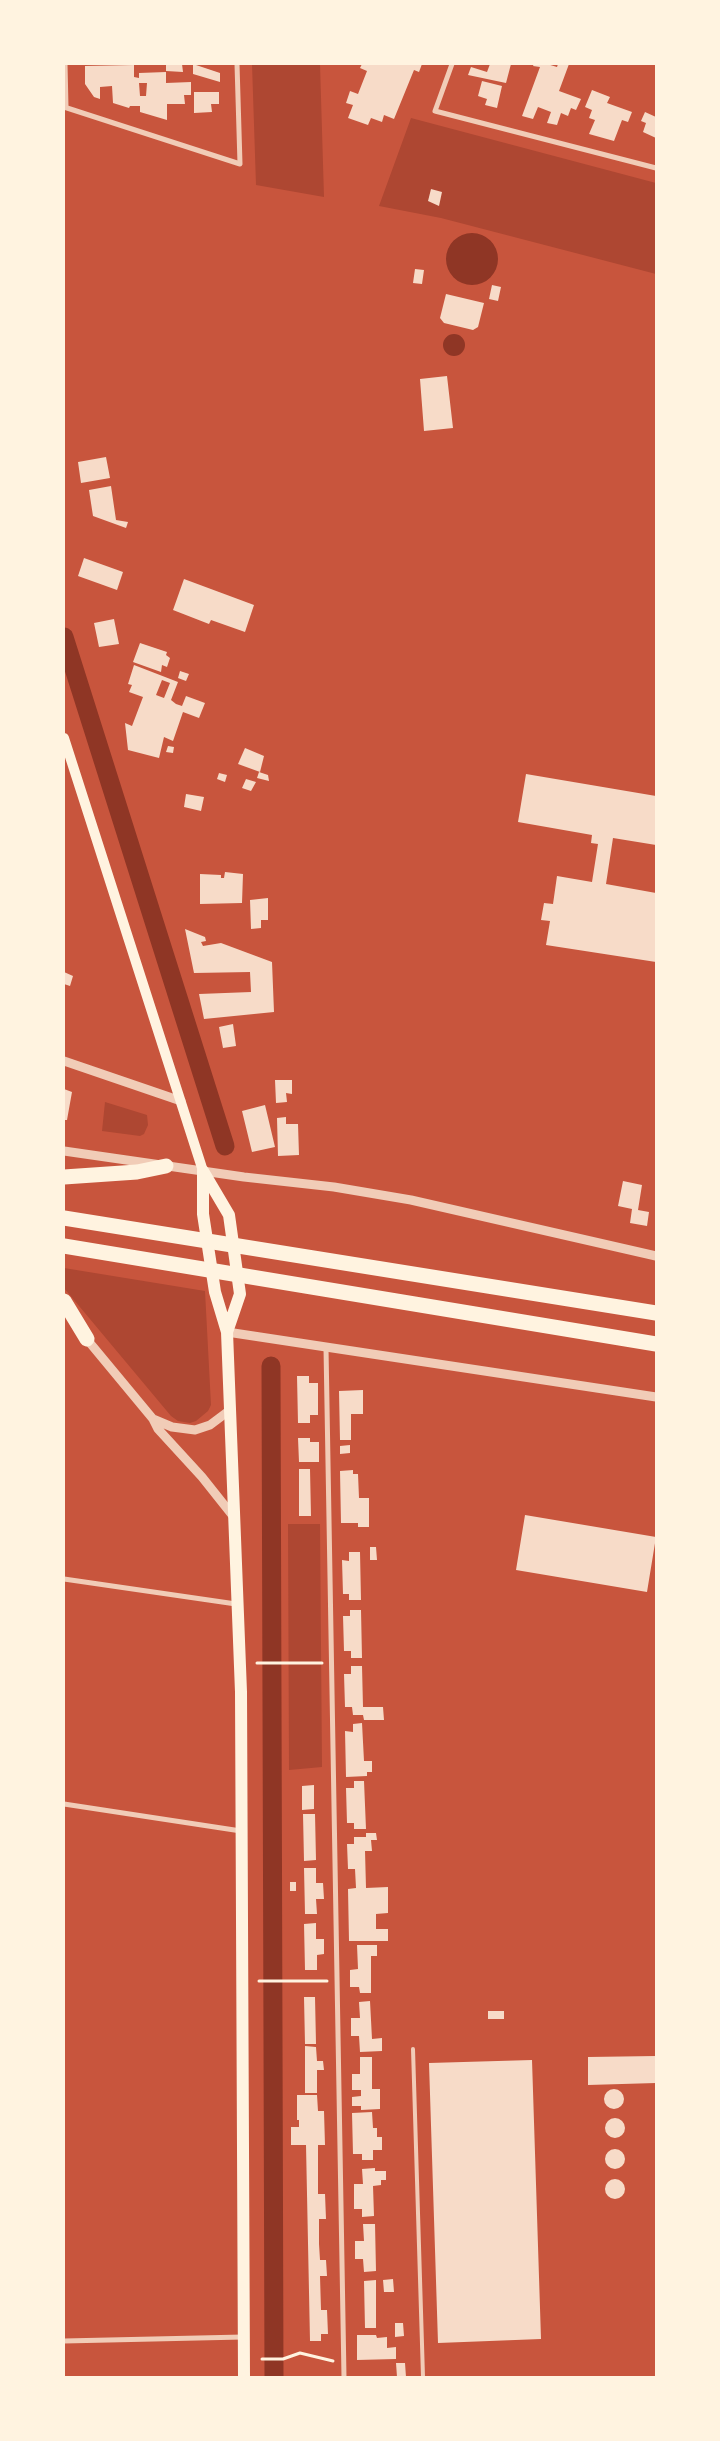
<!DOCTYPE html>
<style>
body{margin:0}
#map{position:relative;width:720px;height:2441px;overflow:hidden;background:#c8553d;font-family:Literata,serif}
canvas{display:block}
.frame{position:absolute;inset:0;border:65px solid #fff3e0;pointer-events:none}
</style>
<div id="map">
<canvas width="720" height="2441"></canvas>
<div class="frame"></div>
</div>
<script>
const ctx = document.querySelector('canvas').getContext('2d');
ctx.lineJoin = 'round';
function fill(path, color) { ctx.fillStyle = color; ctx.fill(path, 'evenodd'); }
const toPath = rows => new Path2D(rows.map(r => 'M' + r).join(''));
function strokePath(path, color, width, dash) { ctx.strokeStyle = color; ctx.lineWidth = width; ctx.lineCap = dash ? 'butt' : 'round'; ctx.setLineDash(dash || []); ctx.stroke(path); }
fill(toPath([
 [252,64,320,64,324,197,256,185],
 [411,118,656,183,656,274,441,218,379,206],
 [105,1102,147,1115,148,1125,144,1134,140,1136,102,1131],
 [64,1268,205,1291,211,1405,208,1411,196,1421,190,1423,178,1421,171,1416,64,1288],
 [288,1524,320,1524,322,1767,289,1770]
]), '#ae4732');
fill(toPath([
 '446 259a26 26 0 1 1 52 0a26 26 0 1 1-52 0Z',
 '443 345a11 11 0 1 1 22 0a11 11 0 1 1-22 0Z'
]), '#8f3625');
strokePath(toPath([
 [64,637,225,1146],
 [271,1366,274,2377]
]), '#8f3625', 19);
fill(toPath([
 [166,64,182,64,183,72,166,71],
 [193,64,220,73,220,82,193,74],
 [362,64,422,64,419,72,414,70,394,119,384,115,382,122,371,118,368,125,348,118,353,105,346,103,350,91,358,94,367,71,360,68],
 [490,64,511,64,506,83,468,75,471,67,487,72],
 [534,64,547,64,557,67,558,64,569,64,559,91,581,99,576,110,571,108,568,116,561,113,557,125,547,123,551,112,538,107,533,119,522,116,540,67,533,66],
 [134,65,134,77,139,78,139,73,166,72,166,83,191,82,191,95,184,95,185,104,167,104,167,120,140,112,140,106,130,106,129,108,113,103,112,86,100,87,100,99,94,97,85,84,85,66],
 [139,83,147,83,146,96,140,96],
 [482,81,502,86,497,108,485,105,487,99,478,96],
 [592,90,610,97,607,103,632,112,628,122,622,120,614,141,589,134,595,120,589,118,592,110,585,107],
 [194,92,219,92,219,104,211,104,212,112,194,113],
 [645,112,656,117,656,138,643,132,646,123,641,121],
 [431,189,442,192,439,206,428,201],
 [415,269,424,270,422,284,413,283],
 [492,285,501,287,498,301,489,299],
 [446,294,484,303,478,327,473,330,444,323,440,318],
 [447,376,453,428,424,431,420,379],
 [106,457,110,478,81,483,78,462],
 [111,486,116,520,128,522,126,528,93,516,89,490],
 [84,558,123,572,117,590,78,576],
 [184,579,254,605,245,632,211,620,209,624,173,610],
 [114,619,119,644,99,647,94,623],
 [140,643,167,652,166,655,170,658,167,667,162,665,161,672,133,662],
 [134,665,178,682,171,700,176,704,182,706,186,696,205,703,199,718,183,712,173,741,164,737,159,758,128,750,125,723,132,726,143,697,129,692,132,685,128,684],
 [162,680,170,683,164,698,156,695],
 [180,671,189,674,186,681,178,678],
 [168,746,174,747,173,753,166,752],
 [245,748,264,756,260,772,238,764],
 [259,772,268,775,269,781,257,778],
 [219,773,227,775,225,782,217,779],
 [526,774,656,796,656,845,613,838,606,884,656,893,656,962,546,945,550,921,541,920,544,903,553,904,557,876,592,882,598,844,591,843,592,835,518,822],
 [246,779,256,782,251,791,242,788],
 [186,794,204,797,201,811,184,807],
 [225,872,243,874,242,903,200,904,200,874,221,875,221,878,224,878],
 [268,898,268,920,261,920,261,928,251,929,250,900],
 [185,929,205,937,206,941,201,942,203,946,221,943,272,962,274,1012,204,1019,199,994,251,992,250,972,194,973],
 [64,972,73,976,70,986,64,984],
 [233,1024,236,1046,223,1048,219,1027],
 [275,1080,292,1080,292,1094,286,1093,287,1102,276,1103],
 [64,1089,72,1092,67,1120,64,1120],
 [265,1105,275,1147,252,1152,242,1111],
 [286,1117,286,1124,298,1124,299,1155,278,1156,277,1118],
 [623,1181,642,1185,638,1210,649,1212,647,1226,630,1223,632,1209,618,1206],
 [297,1376,309,1376,309,1383,318,1383,318,1415,310,1415,310,1423,298,1423],
 [363,1390,363,1414,351,1414,351,1440,340,1440,339,1391],
 [298,1438,310,1438,310,1442,319,1442,319,1462,299,1462],
 [350,1445,350,1453,340,1454,340,1446],
 [299,1469,310,1469,311,1516,299,1516],
 [353,1470,353,1474,358,1474,359,1498,369,1498,369,1527,358,1527,358,1523,341,1523,340,1471],
 [525,1515,656,1537,647,1592,516,1570],
 [370,1547,376,1547,377,1560,370,1560],
 [349,1552,360,1552,361,1600,349,1600,349,1594,343,1594,342,1560,349,1561],
 [350,1610,361,1610,362,1658,351,1658,351,1651,344,1651,343,1616,350,1616],
 [351,1666,362,1666,363,1707,383,1707,384,1720,364,1720,363,1715,353,1715,352,1707,345,1707,344,1674,351,1674],
 [362,1723,364,1761,372,1761,372,1772,367,1772,367,1776,346,1777,345,1731,353,1732,353,1724],
 [354,1781,364,1781,366,1829,354,1829,354,1823,347,1823,346,1788,354,1788],
 [314,1785,314,1809,302,1810,302,1786],
 [303,1814,315,1814,316,1860,304,1861],
 [366,1833,376,1833,377,1840,371,1840,372,1851,365,1851,366,1888,388,1887,388,1913,376,1914,376,1929,388,1929,388,1941,349,1941,348,1889,356,1888,355,1869,348,1869,347,1844,354,1844,354,1837,366,1837],
 [304,1868,316,1868,316,1883,323,1883,324,1899,316,1899,317,1914,305,1914],
 [290,1882,296,1882,296,1891,290,1891],
 [316,1923,316,1939,324,1939,324,1954,317,1955,317,1970,305,1970,304,1924],
 [357,1945,377,1945,377,1956,371,1956,371,1993,360,1993,359,1987,350,1987,350,1970,358,1969],
 [304,1997,315,1997,316,2044,305,2044],
 [370,2001,372,2039,382,2038,382,2051,360,2052,359,2036,351,2036,351,2018,360,2018,359,2002],
 [488,2011,504,2011,504,2019,488,2019],
 [305,2046,316,2047,317,2061,323,2061,324,2070,317,2070,317,2093,305,2093],
 [656,2056,656,2083,588,2085,588,2057],
 [360,2057,372,2057,372,2089,380,2089,380,2109,361,2110,361,2106,352,2106,352,2097,361,2096,361,2090,352,2090,352,2074,360,2074],
 [532,2060,541,2339,438,2343,429,2063],
 '604 2099a10 10 0 1 1 20 0a10 10 0 1 1-20 0Z',
 [297,2095,317,2095,318,2111,324,2111,325,2145,318,2145,318,2194,325,2194,326,2219,319,2219,319,2244,320,2260,326,2260,327,2276,320,2276,321,2310,327,2310,328,2334,321,2334,321,2341,310,2341,306,2145,291,2145,291,2127,299,2127,299,2120,297,2120],
 [372,2112,373,2128,377,2128,377,2137,382,2137,382,2150,373,2150,373,2160,362,2160,362,2154,353,2154,352,2113],
 '605 2128a10 10 0 1 1 20 0a10 10 0 1 1-20 0Z',
 '605 2159a10 10 0 1 1 20 0a10 10 0 1 1-20 0Z',
 [375,2168,375,2171,386,2171,386,2180,381,2180,381,2185,373,2186,374,2216,362,2217,362,2209,354,2209,354,2184,363,2184,362,2169],
 '605 2189a10 10 0 1 1 20 0a10 10 0 1 1-20 0Z',
 [363,2224,375,2224,376,2271,364,2272,363,2259,355,2259,355,2241,364,2241],
 [393,2279,394,2292,384,2292,383,2280],
 [376,2280,376,2328,365,2328,364,2281],
 [395,2323,403,2323,404,2336,395,2337],
 [357,2335,376,2335,377,2338,387,2337,387,2348,396,2347,396,2359,357,2360],
 [396,2363,405,2363,406,2377,397,2377]
]), '#f7dbc8');
strokePath(toPath([
 [257,1663,322,1663],
 [259,1981,327,1981],
 [262,2359,283,2359,300,2353,333,2361]
]), '#fff3e0', 3);
strokePath(toPath([
 [413,2049,423,2377]
]), '#f1ccb7', 4);
strokePath(toPath([
 [65,64,66,107],
 [452,64,435,111,656,168],
 [64,107,240,164,237,64],
 [326,1348,344,2377],
 [64,1579,236,1604],
 [64,1804,241,1831],
 [64,2341,243,2337]
]), '#f1ccb7', 5);
strokePath(toPath([
 [64,1061,181,1101],
 [64,1151,244,1177,334,1187,411,1200,656,1256],
 [227,1332,656,1397],
 [85,1337,153,1419,172,1427,195,1430,210,1425,230,1410],
 [153,1419,158,1429,202,1477,233,1516]
]), '#f1ccb7', 9);
strokePath(toPath([
 [64,738,203,1171]
]), '#fff3e0', 10);
strokePath(toPath([
 [203,1171,203,1214,215,1292,227,1332,241,1692,244,2377],
 [203,1171,229,1215,240,1294,227,1332]
]), '#fff3e0', 12);
strokePath(toPath([
 [64,1177,137,1172,166,1166],
 [64,1218,656,1313],
 [64,1246,656,1344],
 [64,1301,87,1339]
]), '#fff3e0', 15);
</script>
